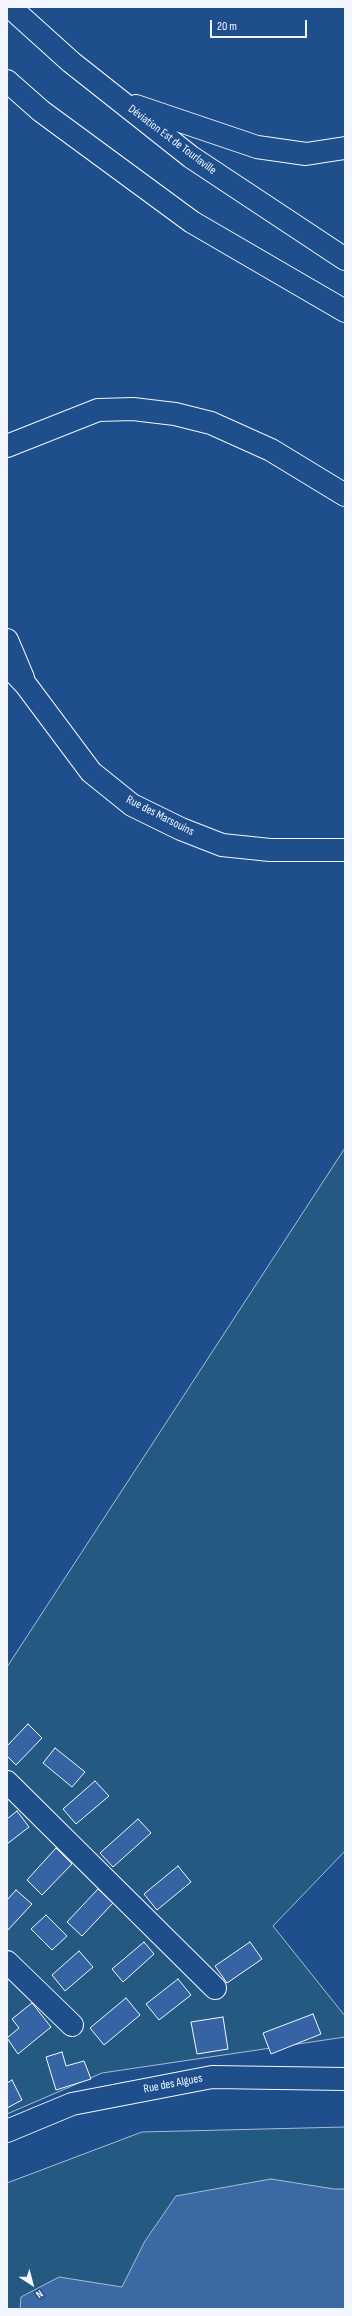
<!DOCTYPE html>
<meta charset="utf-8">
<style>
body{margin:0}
#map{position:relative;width:352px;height:2316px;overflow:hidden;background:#1f4e8c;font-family:"Sofia Sans Condensed",sans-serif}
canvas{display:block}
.frame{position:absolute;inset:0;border:8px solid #f2f6ff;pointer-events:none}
.north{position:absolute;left:12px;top:2264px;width:40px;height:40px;-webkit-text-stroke:3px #1f4e8c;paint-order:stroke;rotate:144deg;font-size:11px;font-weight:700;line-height:16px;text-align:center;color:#f2f6ff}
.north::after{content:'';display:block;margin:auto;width:14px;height:18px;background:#f2f6ff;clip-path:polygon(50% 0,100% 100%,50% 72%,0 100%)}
.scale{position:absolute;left:210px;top:20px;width:97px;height:18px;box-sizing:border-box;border:2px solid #f2f6ff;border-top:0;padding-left:5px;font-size:12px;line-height:14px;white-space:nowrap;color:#f2f6ff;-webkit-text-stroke:3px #1f4e8c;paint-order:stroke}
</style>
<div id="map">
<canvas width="352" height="2316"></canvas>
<div class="frame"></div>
<div class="north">N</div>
<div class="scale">20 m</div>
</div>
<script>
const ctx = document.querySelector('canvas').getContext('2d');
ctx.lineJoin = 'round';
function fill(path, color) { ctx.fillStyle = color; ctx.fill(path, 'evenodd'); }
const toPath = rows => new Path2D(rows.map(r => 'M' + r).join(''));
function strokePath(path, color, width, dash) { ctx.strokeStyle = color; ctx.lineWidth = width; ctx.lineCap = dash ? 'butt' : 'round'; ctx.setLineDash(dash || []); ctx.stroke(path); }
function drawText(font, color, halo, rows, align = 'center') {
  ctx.font = font + ' "Sofia Sans Condensed",sans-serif'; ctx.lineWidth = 3; ctx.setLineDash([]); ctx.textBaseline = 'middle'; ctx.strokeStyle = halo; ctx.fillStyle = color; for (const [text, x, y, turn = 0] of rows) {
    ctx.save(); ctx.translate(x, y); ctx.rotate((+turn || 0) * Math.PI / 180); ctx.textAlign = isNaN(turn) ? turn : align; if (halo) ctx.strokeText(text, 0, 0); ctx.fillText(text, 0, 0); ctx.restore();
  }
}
const green = toPath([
 [345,1148,345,1851,273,1926,345,2016,345,2037,102,2073,7,2114,7,1667,345,1148],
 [345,2127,345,2309,7,2309,7,2183,142,2132,345,2127]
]);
fill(green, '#245a82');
strokePath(green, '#a8bbd7', 1);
const water = toPath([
 [271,2179,334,2189,345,2189,345,2309,20,2309,21,2297,59,2277,122,2287,145,2241,176,2196,271,2179]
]);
fill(water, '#3b69a3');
strokePath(water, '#a8bbd7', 1);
const building = toPath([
 [28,1724,42,1738,16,1765,7,1756,7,1746,28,1724],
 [55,1748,85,1772,72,1787,43,1763,55,1748],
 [95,1781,109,1796,76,1824,63,1809,95,1781],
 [17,1811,29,1827,7,1844,7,1819,17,1811],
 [138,1819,151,1833,113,1867,100,1853,138,1819],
 [56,1848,72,1864,42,1895,27,1880,56,1848],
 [178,1866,191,1882,157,1910,144,1894,178,1866],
 [98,1889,113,1903,82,1936,67,1922,98,1889],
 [16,1890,32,1904,7,1931,7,1900,16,1890],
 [46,1915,67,1936,52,1950,31,1929,46,1915],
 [144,1942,154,1954,123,1982,112,1969,144,1942],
 [250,1942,262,1959,227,1983,215,1966,250,1942],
 [79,1951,93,1967,65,1991,52,1975,79,1951],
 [178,1979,191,1995,159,2020,146,2004,178,1979],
 [126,1998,140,2015,104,2045,90,2028,126,1998],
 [32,2003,51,2027,18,2054,7,2038,19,2028,12,2019,32,2003],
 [313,2014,321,2034,271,2054,263,2033,313,2014],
 [223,2017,228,2049,197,2054,191,2022,223,2017],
 [62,2052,66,2066,84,2061,91,2079,56,2090,46,2057,62,2052],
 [12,2080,22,2100,7,2108,7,2083,12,2080]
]);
fill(building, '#3563a3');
strokePath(building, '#f2f6ff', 1);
const minor = toPath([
 [7,640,23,678],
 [7,665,26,685,91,772,132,805,181,829,222,845,270,850,345,850],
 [7,1782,215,1988],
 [7,1962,72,2025],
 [7,2131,72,2104,212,2077,345,2079]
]);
const trunk = toPath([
 [10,7,71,62,191,157,345,259],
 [7,81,41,111,192,222,345,311],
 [136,106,257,147,306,154,345,148],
 [7,446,98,410,133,409,175,414,211,423,271,450,345,495]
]);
strokePath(minor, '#f2f6ff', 24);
strokePath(trunk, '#f2f6ff', 24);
strokePath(minor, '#1f4e8c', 22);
strokePath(trunk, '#1f4e8c', 22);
drawText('12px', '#f2f6ff', '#1f4e8c', [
 ["Déviation Est de Tourlaville",172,140,37],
 ["Rue des Marsouins",160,816,27],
 ["Rue des Algues",173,2084,-11]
]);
</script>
